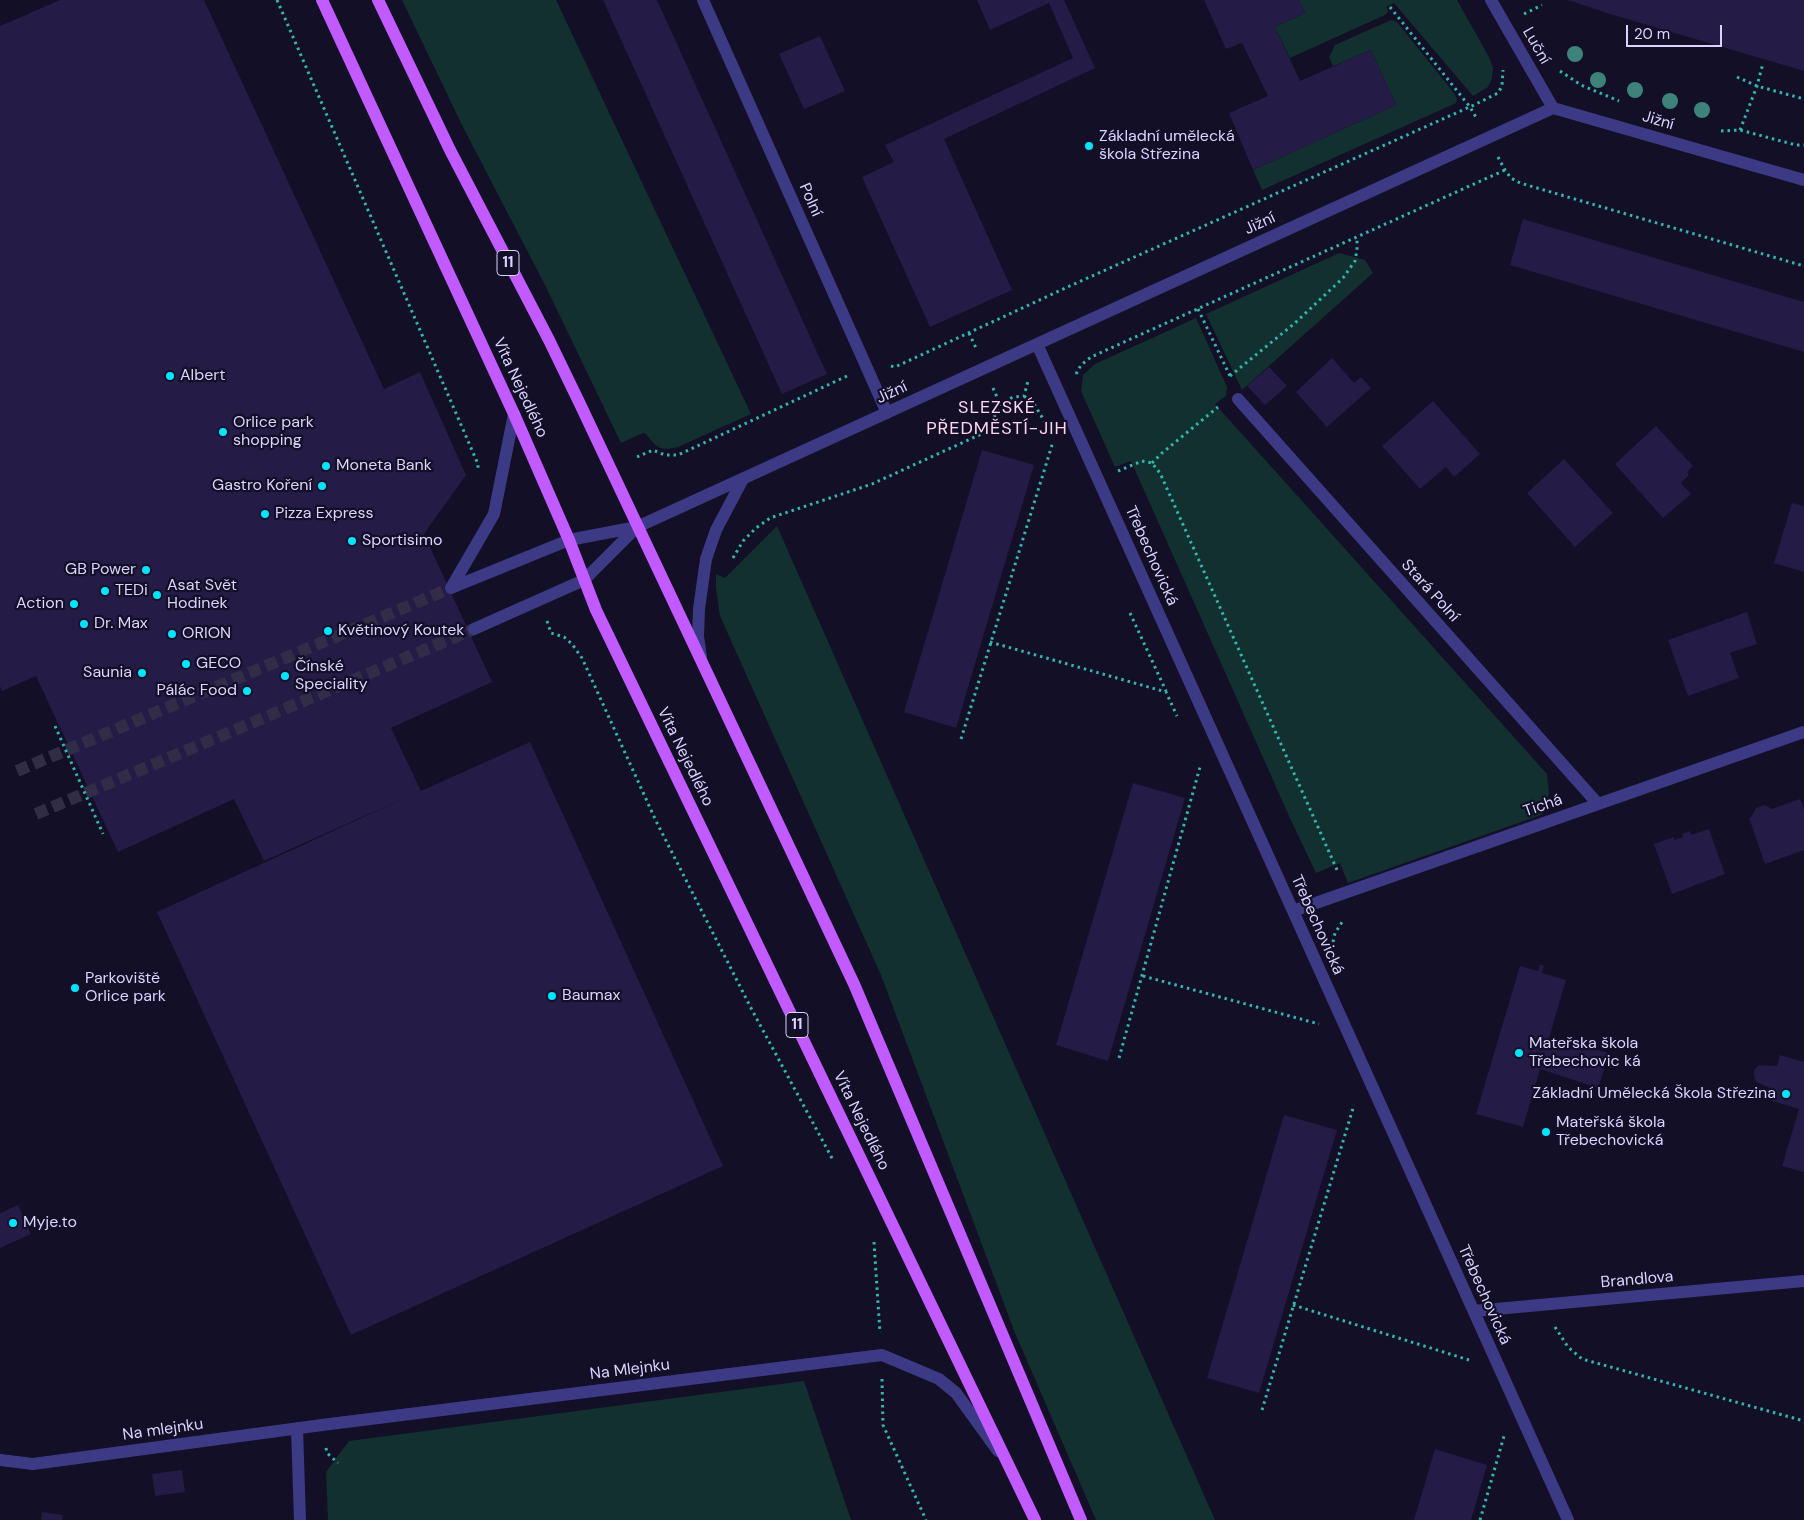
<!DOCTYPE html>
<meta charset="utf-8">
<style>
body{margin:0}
#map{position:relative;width:1804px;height:1520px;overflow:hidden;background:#130f26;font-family:"DM Sans",sans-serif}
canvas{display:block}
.scale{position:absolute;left:1626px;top:25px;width:96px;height:22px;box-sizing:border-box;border:2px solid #d9d4ff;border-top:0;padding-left:6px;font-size:15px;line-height:18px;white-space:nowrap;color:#d9d4ff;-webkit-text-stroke:4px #130f26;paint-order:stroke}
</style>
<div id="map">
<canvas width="1804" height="1520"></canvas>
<div class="scale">20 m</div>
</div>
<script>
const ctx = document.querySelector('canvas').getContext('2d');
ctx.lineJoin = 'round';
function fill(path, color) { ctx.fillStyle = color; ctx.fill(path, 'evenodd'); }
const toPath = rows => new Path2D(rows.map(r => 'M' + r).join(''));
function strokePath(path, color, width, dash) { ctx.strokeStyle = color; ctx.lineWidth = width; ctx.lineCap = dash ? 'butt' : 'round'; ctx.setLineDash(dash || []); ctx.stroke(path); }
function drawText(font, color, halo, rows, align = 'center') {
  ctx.font = font + ' "DM Sans",sans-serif'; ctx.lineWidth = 4.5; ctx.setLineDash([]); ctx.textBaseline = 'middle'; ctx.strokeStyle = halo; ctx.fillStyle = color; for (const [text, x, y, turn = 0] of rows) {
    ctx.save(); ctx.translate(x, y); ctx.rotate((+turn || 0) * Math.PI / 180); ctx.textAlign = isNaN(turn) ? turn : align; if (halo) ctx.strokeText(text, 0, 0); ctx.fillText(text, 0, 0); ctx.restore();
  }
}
fill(toPath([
 [402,0,556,0,751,414,678,447,668,449,660,448,654,444,646,434,643,433,621,443,546,287,462,125],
 [1299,0,1457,0,1489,57,1493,68,1492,78,1488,87,1473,96,1394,3,1386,7,1388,12,1385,15,1290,58,1275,27,1305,13],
 [1391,20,1397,22,1454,93,1457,99,1456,103,1262,190,1253,170,1396,105,1371,50,1333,66,1329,57,1335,45],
 [1339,253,1365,260,1373,273,1242,390,1206,314],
 [1196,318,1227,387,1226,396,1215,404,1547,774,1549,794,1541,815,1348,883,1340,863,1316,873,1289,816,1131,461,1115,467,1081,391,1083,375,1095,364],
 [777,526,1215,1520,1096,1520,1015,1333,881,975,720,616,716,588,716,574,725,578],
 [804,1381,851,1520,328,1520,326,1472,349,1441]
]), '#12302f');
fill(toPath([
 [60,0,204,0,384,389,420,372,466,475,424,534,492,682,391,728,421,791,530,742,723,1166,351,1335,157,912,407,797,264,861,234,799,118,852,36,676,2,691,0,686,0,26],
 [603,0,657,0,827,374,782,394],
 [977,0,1064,0,1095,68,944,139,1012,290,930,327,862,177,894,162,885,145,1073,58,1049,3,990,30],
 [1204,0,1299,0,1305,13,1275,27,1300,81,1371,50,1396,105,1253,170,1229,113,1268,96,1242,43,1226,49],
 [1568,0,1804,0,1804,71,1610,14],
 [820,36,845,91,804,109,779,54],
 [1523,219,1804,302,1804,352,1510,265],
 [1332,358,1354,383,1361,377,1371,388,1327,427,1296,392],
 [1269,367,1287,386,1265,405,1247,386],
 [1433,401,1480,454,1454,477,1446,467,1420,489,1382,446],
 [1656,426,1693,466,1687,472,1689,475,1681,483,1691,494,1663,518,1615,464],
 [982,450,1034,465,956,728,904,712],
 [1564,459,1613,513,1575,547,1527,493],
 [1792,503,1804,506,1804,572,1774,563],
 [1747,612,1757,644,1730,653,1739,678,1688,696,1668,640],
 [1133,783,1185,798,1108,1061,1056,1045],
 [1800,799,1804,809,1804,850,1765,864,1749,818,1752,816,1756,808,1765,805,1772,809],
 [1709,829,1725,874,1672,894,1654,844,1674,837,1674,840,1683,837,1682,834,1690,831,1691,835],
 [1540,964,1544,966,1542,973,1566,980,1549,1038,1609,1053,1598,1088,1540,1069,1523,1127,1476,1114,1520,966,1538,971],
 [1780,1055,1804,1062,1804,1172,1782,1166,1799,1109,1766,1099,1770,1088,1756,1082,1754,1077,1754,1070,1759,1065,1777,1066],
 [1284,1115,1337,1130,1259,1393,1207,1378],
 [18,1205,31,1234,0,1248,0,1213],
 [1435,1449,1487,1465,1471,1520,1414,1520],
 [182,1470,185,1492,155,1496,152,1474],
 [42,1512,63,1515,62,1520,41,1520]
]), '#241b47');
strokePath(toPath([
 [17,771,451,588],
 [36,814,474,629]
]), '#312d47', 12, [12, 6]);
strokePath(toPath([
 [277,0,478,464,478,468],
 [1390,7,1470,107,1477,119],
 [1524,14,1542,5],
 [1560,71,1581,85,1619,101],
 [1737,77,1757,86,1804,99],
 [1740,130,1757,86,1763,63],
 [1721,131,1740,130,1796,145,1804,145],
 [1498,157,1505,170,1511,178,1520,183,1804,266],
 [1198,309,1231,378],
 [969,333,976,348],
 [891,366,895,367,1072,285,1474,105,1498,93,1502,86,1503,70],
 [1076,374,1081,365,1091,357,1505,170],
 [1230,376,1295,323,1343,278,1355,261,1357,250,1357,237],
 [993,388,1000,404],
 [1024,396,1034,404,1045,422],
 [637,457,653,450,665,455,678,455,847,376],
 [1152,463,1162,453,1218,407],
 [1118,471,1142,461,1152,463,1160,473,1338,872],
 [733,558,743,541,756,528,770,518,872,484,988,431,1000,404,1013,397,1024,396,1028,381],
 [1130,613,1166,691],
 [547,621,551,633,564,637,572,644,582,658,656,821,752,1010,833,1160],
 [990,642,1166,692,1177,716],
 [55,726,103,834],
 [961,739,1053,442],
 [1333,942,1335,933,1344,919],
 [1143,976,1319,1024],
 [1119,1058,1200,767],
 [874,1242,880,1333],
 [1293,1305,1469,1360],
 [1555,1327,1568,1347,1582,1359,1804,1421],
 [882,1379,883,1425,926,1520],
 [1262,1410,1354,1105],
 [326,1448,327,1453,338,1463],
 [1480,1520,1504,1436]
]), '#2fb8b0', 3, [2.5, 4]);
strokePath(toPath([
 [703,0,887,413],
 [1491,0,1553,108],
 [1037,344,1568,1520],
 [1238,399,1598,804],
 [451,588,569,540,637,527,1553,108,1804,180],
 [451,588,494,514,514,414],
 [474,629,584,580,637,527],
 [701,657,698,636,699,609,706,559,716,530,743,479],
 [1293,911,1804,732],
 [1474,1311,1804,1281],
 [297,1428,300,1520],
 [0,1460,33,1464,322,1425,882,1355,939,1379,956,1393,998,1451]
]), '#3d3a85', 12);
strokePath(toPath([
 [322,0,514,414,569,540,596,610,1035,1520],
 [378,0,450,150,549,340,580,404,854,984,1081,1520]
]), '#c25bff', 12);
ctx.fillStyle = '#3d827b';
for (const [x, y] of [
 [1575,54],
 [1598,80],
 [1635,90],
 [1670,101],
 [1702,110]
]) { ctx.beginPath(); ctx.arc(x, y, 8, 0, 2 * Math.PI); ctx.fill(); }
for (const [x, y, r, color] of [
 [1089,146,5,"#00e5ff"],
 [170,376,5,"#00e5ff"],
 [223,432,5,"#00e5ff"],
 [326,466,5,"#00e5ff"],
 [322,486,5,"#00e5ff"],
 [265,514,5,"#00e5ff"],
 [352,541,5,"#00e5ff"],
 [146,570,5,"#00e5ff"],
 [105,591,5,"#00e5ff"],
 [157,595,5,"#00e5ff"],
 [74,604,5,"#00e5ff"],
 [84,624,5,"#00e5ff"],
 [328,631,5,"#00e5ff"],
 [172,634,5,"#00e5ff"],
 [186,664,5,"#00e5ff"],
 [142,673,5,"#00e5ff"],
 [285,676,5,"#00e5ff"],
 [247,691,5,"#00e5ff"],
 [75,988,5,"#00e5ff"],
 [552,996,5,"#00e5ff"],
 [1519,1053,5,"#00e5ff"],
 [1786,1094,5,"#00e5ff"],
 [1546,1132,5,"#00e5ff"],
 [13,1223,5,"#00e5ff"]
]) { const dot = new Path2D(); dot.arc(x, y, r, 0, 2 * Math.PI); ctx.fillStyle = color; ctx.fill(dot); strokePath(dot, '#130f26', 2); }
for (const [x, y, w] of [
 [508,263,22],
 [797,1025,22]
]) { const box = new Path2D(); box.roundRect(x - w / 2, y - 12.5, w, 25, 4); ctx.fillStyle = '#130f26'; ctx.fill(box); strokePath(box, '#d9d4ff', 1); }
drawText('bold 15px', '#d9d4ff', null, [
 ["11",508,263],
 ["11",797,1025]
]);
drawText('16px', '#d9d4ff', '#130f26', [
 ["Luční",1536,46,60],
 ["Jižní",1658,121,16],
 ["Polní",810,200,66],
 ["Jižní",1260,224,-25],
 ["Víta Nejedlého",520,388,65],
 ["Jižní",892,393,-25],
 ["Třebechovická",1151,556,66],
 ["Stará Polní",1430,591,48],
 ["Víta Nejedlého",685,757,64],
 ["Tichá",1543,806,-19],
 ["Třebechovická",1317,925,66],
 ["Víta Nejedlého",861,1121,64],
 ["Brandlova",1637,1280,-5],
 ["Třebechovická",1484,1295,66],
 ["Na Mlejnku",630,1370,-7],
 ["Na mlejnku",163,1430,-8]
]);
drawText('16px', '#d9d4ff', '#130f26', [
 ["Základní umělecká",1099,137],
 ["škola Střezina",1099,155],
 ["Albert",180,376],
 ["Orlice park",233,423],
 ["shopping",233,441],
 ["Moneta Bank",336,466],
 ["Gastro Koření",312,486,"right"],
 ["Pizza Express",275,514],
 ["Sportisimo",362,541],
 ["GB Power",136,570,"right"],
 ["Asat Svět",167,586],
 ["Hodinek",167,604],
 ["TEDi",115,591],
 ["Action",64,604,"right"],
 ["Dr. Max",94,624],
 ["Květinový Koutek",338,631],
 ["ORION",182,634],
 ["GECO",196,664],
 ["Čínské",295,667],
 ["Speciality",295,685],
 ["Saunia",132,673,"right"],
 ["Pálác Food",237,691,"right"],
 ["Parkoviště",85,979],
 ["Orlice park",85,997],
 ["Baumax",562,996],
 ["Mateřska škola",1529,1044],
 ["Třebechovic ká",1529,1062],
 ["Základní Umělecká Škola Střezina",1776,1094,"right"],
 ["Mateřská škola",1556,1123],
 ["Třebechovická",1556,1141],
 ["Myje.to",23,1223]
], 'left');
ctx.letterSpacing = '1px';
drawText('18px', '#ffd6f0', '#130f26', [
 ["SLEZSKÉ",997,408],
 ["PŘEDMĚSTÍ-JIH",997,429]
]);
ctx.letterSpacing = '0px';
</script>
